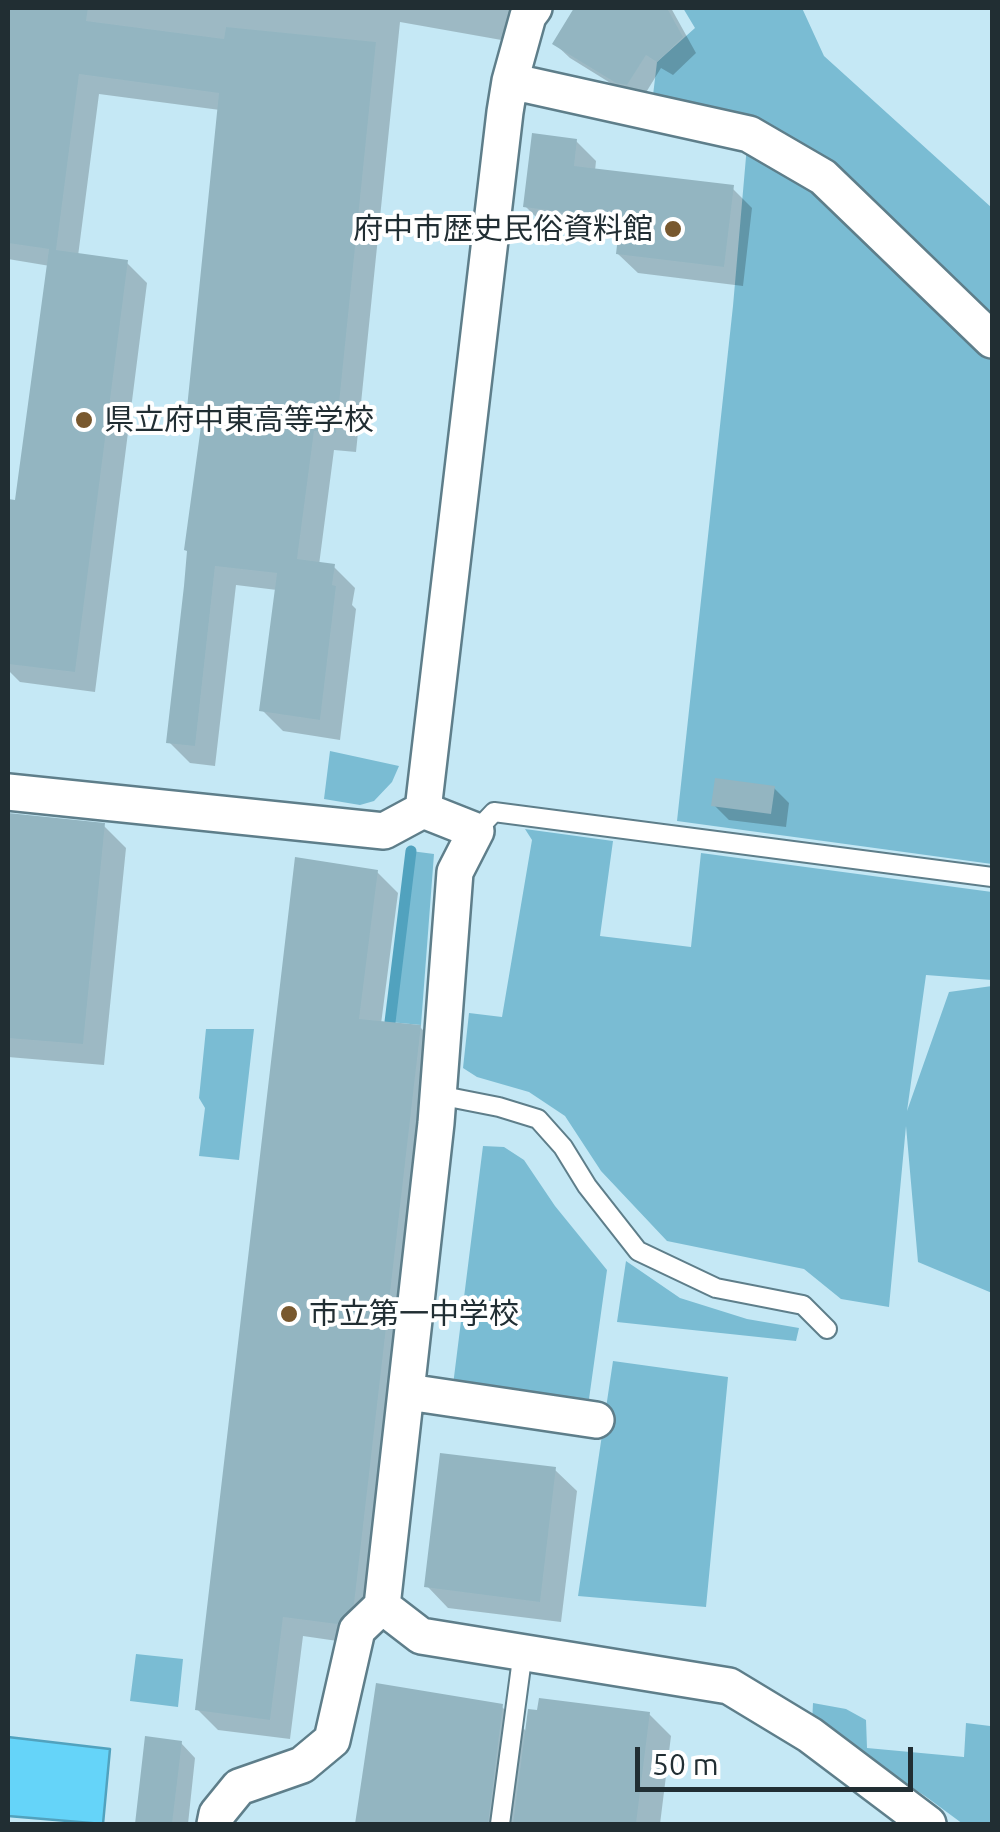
<!DOCTYPE html>
<meta charset="utf-8">
<style>
body{margin:0}
#map{position:relative;width:1000px;height:1832px;overflow:hidden;background:#c5e8f5;font-family:Ubuntu,sans-serif}
canvas{display:block}
.frame{position:absolute;inset:0;border:10px solid #212e33;pointer-events:none}
.scale{position:absolute;left:635px;top:1747px;width:278px;height:45px;box-sizing:border-box;border:5px solid #212e33;border-top:0;padding-left:12px;font-size:30px;line-height:35px;white-space:nowrap;color:#212e33;-webkit-text-stroke:8px #fff;paint-order:stroke}
</style>
<div id="map">
<canvas width="1000" height="1832"></canvas>
<div class="frame"></div>
<div class="scale">50 m</div>
</div>
<script>
const ctx = document.querySelector('canvas').getContext('2d');
ctx.lineJoin = 'round';
function fill(path, color) { ctx.fillStyle = color; ctx.fill(path, 'evenodd'); }
const toPath = rows => new Path2D(rows.map(r => 'M' + r).join(''));
function strokePath(path, color, width, dash) { ctx.strokeStyle = color; ctx.lineWidth = width; ctx.lineCap = dash ? 'butt' : 'round'; ctx.setLineDash(dash || []); ctx.stroke(path); }
function drawText(font, color, halo, rows, align = 'center') {
  ctx.font = font + ' Ubuntu,"Noto Sans JP",sans-serif'; ctx.lineWidth = 8; ctx.setLineDash([]); ctx.textBaseline = 'middle'; ctx.strokeStyle = halo; ctx.fillStyle = color; for (const [text, x, y, turn = 0] of rows) {
    ctx.save(); ctx.translate(x, y); ctx.rotate((+turn || 0) * Math.PI / 180); ctx.textAlign = isNaN(turn) ? turn : align; if (halo) ctx.strokeText(text, 0, 0); ctx.fillText(text, 0, 0); ctx.restore();
  }
}
fill(toPath([
 [683,8,802,8,824,56,992,208,992,864,677,821,733,306,748,134,651,112,657,62,695,28],
 [330,751,399,766,392,782,374,801,360,805,324,799],
 [525,829,613,841,600,936,691,947,701,853,992,892,992,980,926,975,907,1111,949,992,992,986,992,1293,918,1262,906,1126,889,1307,841,1299,804,1269,667,1241,601,1171,565,1116,529,1092,477,1077,463,1068,469,1013,502,1017,532,840],
 [411,851,434,854,421,1025,390,1022],
 [206,1029,254,1029,239,1160,199,1156,205,1108,199,1098],
 [483,1146,504,1147,524,1160,555,1206,607,1270,589,1399,453,1385],
 [626,1261,680,1298,747,1319,799,1328,796,1341,617,1322],
 [613,1361,728,1377,706,1607,578,1596],
 [136,1654,183,1659,178,1707,130,1701],
 [813,1703,846,1709,866,1720,867,1748,964,1757,966,1723,990,1726,992,1713,992,1824,963,1824,925,1796,812,1724]
]), '#7abcd3');
const water = toPath([
 [8,1737,110,1749,103,1824,8,1816,8,1737]
]);
fill(water, '#65d4f9');
strokePath(water, '#51a2be', 2.5);
fill(toPath([
 [8,8,531,8,524,44,400,22,356,452,334,450,319,565,334,567,355,588,352,605,356,609,340,740,283,731,262,710,277,590,236,585,215,766,190,763,169,742,203,431,189,417,220,110,99,94,78,256,126,262,147,283,95,692,20,682,8,670,8,502,17,503,50,266,8,259],
 [577,8,671,8,696,53,673,75,661,68,642,99,633,97,570,58,555,44],
 [576,141,596,161,595,171,732,188,752,208,743,286,638,273,618,254,621,235,545,226,525,206],
 [774,788,789,803,786,827,729,820,714,805],
 [8,814,104,826,126,848,104,1065,8,1057],
 [377,872,398,893,381,1024,420,1027,440,1048,374,1625,358,1644,303,1636,290,1739,218,1730,197,1709],
 [555,1470,577,1491,561,1622,448,1608,427,1586],
 [378,1686,502,1707,527,1732,649,1714,671,1736,660,1824,358,1824],
 [148,1739,181,1743,195,1758,188,1824,138,1824]
]), '#0003');
strokePath(toPath([
 [390,1022,411,851]
]), '#51a2be', 11);
fill(toPath([
 [8,8,88,8,86,21,224,39,226,27,376,42,336,433,314,431,297,559,335,564,332,585,336,586,320,720,259,711,277,573,215,566,195,746,166,743,184,586,187,551,184,550,202,419,186,418,219,93,79,74,56,250,128,260,75,672,8,664,8,499,15,500,49,249,8,243],
 [574,8,667,8,683,37,657,62,646,55,627,85,616,83,552,44],
 [532,133,577,139,574,166,734,185,724,267,616,254,620,219,523,207],
 [715,778,775,786,771,814,711,806],
 [8,813,105,823,83,1044,8,1038],
 [295,857,378,870,359,1019,421,1025,354,1604,337,1624,283,1617,270,1720,195,1710],
 [440,1453,556,1467,540,1602,424,1587],
 [376,1683,503,1704,488,1824,355,1824],
 [539,1698,650,1712,636,1824,513,1824,528,1709,537,1710],
 [145,1736,182,1741,172,1824,135,1824]
]), '#93b5c1');
const lane = toPath([
 [476,831,494,812,992,877],
 [438,1095,499,1107,538,1119,563,1147,587,1186,638,1251,716,1288,803,1305,827,1329],
 [500,1824,523,1651]
]);
const street = toPath([
 [534,8,528,16,510,81,505,112,423,810,476,831,455,872,436,1123,382,1606,421,1636,729,1686,810,1735,928,1824],
 [510,81,749,134,823,177,992,340],
 [8,792,384,831,423,810],
 [408,1392,596,1420],
 [215,1824,217,1814,239,1787,302,1765,332,1740,357,1630,382,1606]
]);
strokePath(lane, '#5e7e8a', 22);
strokePath(street, '#5e7e8a', 40);
strokePath(lane, '#fff', 18);
strokePath(street, '#fff', 35);
for (const [x, y, r, color] of [
 [673,229,10,"#78582e"],
 [84,420,10,"#78582e"],
 [289,1314,10,"#78582e"]
]) { const dot = new Path2D(); dot.arc(x, y, r, 0, 2 * Math.PI); ctx.fillStyle = color; ctx.fill(dot); strokePath(dot, '#fff', 4); }
drawText('30px', '#212e33', '#fff', [
 ["府中市歴史民俗資料館",653,229,"right"],
 ["県立府中東高等学校",104,420],
 ["市立第一中学校",309,1314]
], 'left');
</script>
